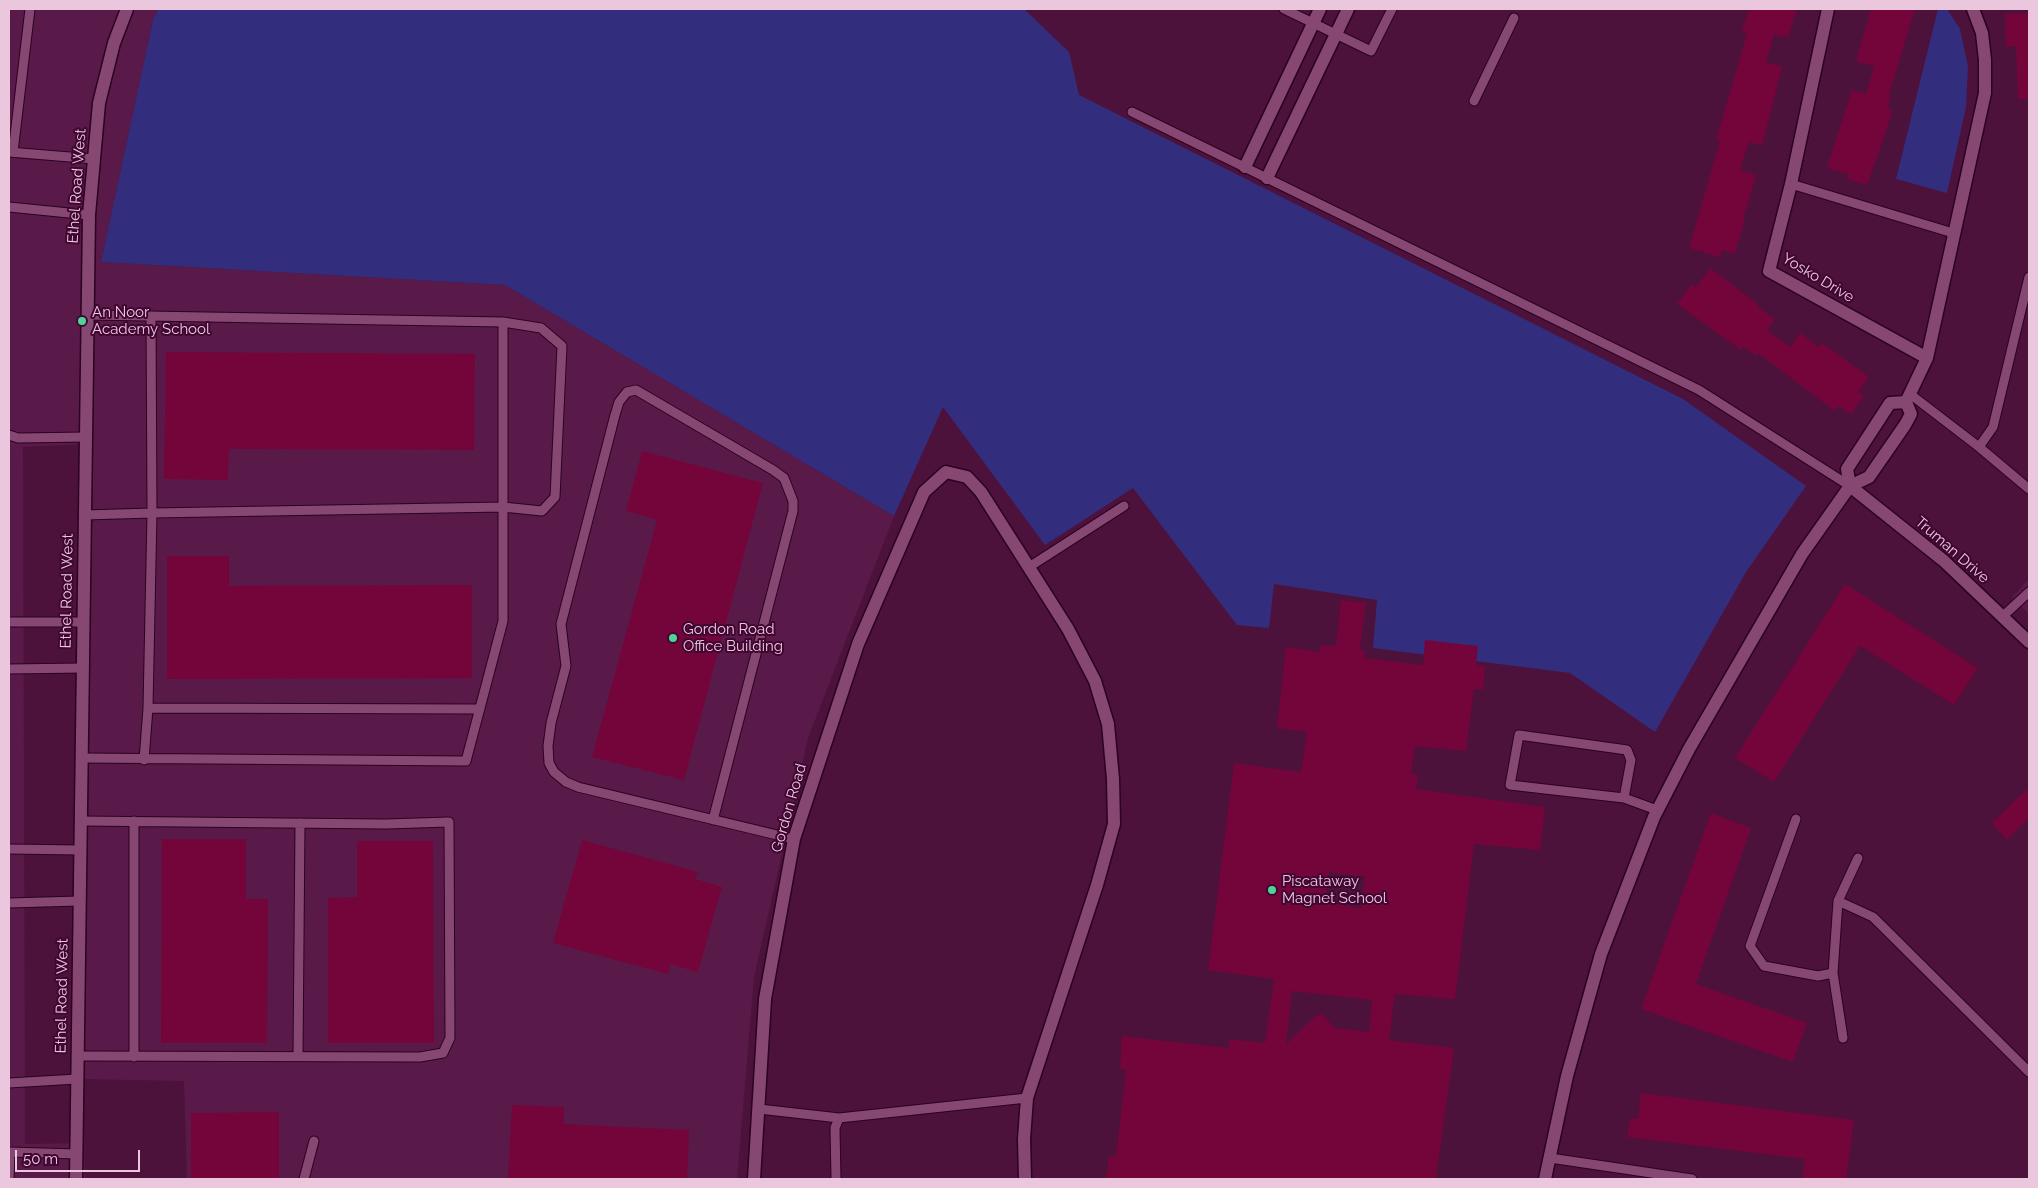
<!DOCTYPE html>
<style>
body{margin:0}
#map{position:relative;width:2038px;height:1188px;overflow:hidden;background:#4c123c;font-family:Raleway,sans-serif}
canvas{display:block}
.frame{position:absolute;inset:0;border:10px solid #ebc7dd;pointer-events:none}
.scale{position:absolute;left:15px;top:1150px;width:125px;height:22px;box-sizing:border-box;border:2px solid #ebc7dd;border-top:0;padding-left:6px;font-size:15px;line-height:18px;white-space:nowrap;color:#ebc7dd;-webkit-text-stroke:4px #400632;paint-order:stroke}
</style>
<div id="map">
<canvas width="2038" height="1188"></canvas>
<div class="frame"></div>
<div class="scale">50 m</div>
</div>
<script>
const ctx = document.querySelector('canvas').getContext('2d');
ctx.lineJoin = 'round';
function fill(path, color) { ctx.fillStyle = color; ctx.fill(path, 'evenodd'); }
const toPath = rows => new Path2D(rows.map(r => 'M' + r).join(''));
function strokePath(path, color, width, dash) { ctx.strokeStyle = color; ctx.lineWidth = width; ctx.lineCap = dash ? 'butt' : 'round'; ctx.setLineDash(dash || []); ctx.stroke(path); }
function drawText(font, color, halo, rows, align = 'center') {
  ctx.font = font + ' Raleway,sans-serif'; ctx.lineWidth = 4; ctx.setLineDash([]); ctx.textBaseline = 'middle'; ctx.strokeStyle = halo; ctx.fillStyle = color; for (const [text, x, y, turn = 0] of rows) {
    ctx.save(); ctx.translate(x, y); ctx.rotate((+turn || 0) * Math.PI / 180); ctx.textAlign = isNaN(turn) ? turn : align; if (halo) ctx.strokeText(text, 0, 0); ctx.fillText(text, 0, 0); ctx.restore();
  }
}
fill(toPath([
 [9,9,158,9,153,20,101,262,505,285,894,516,808,738,754,977,737,1179,187,1179,184,1081,84,1079,85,444,23,447,25,1144,84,1143,85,1179,9,1179],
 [2029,579,2029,614,2012,597]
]), '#5a1a49');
fill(toPath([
 [158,9,1024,9,1069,52,1079,95,1683,399,1806,486,1746,572,1655,732,1570,673,1373,648,1377,600,1274,584,1269,628,1237,625,1133,488,1045,545,943,407,894,516,505,285,101,262,153,20],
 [1938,9,1947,9,1960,29,1968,66,1966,107,1947,193,1896,179]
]), '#332d7d');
fill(toPath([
 [1749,9,1797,9,1788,38,1774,34,1766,62,1782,67,1762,146,1749,142,1740,170,1756,175,1743,219,1745,220,1735,254,1722,250,1720,257,1689,248,1720,141,1716,140,1747,34,1742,32],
 [1871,9,1915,9,1889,94,1891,95,1887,109,1892,110,1888,126,1867,185,1847,179,1848,174,1827,168,1852,90,1866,94,1874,66,1856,61],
 [2029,13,2029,99,2018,99,2016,46,2006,47,2005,14],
 [1710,268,1759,305,1758,307,1775,319,1767,330,1790,347,1800,333,1819,347,1822,343,1869,377,1858,392,1864,396,1851,414,1839,406,1835,411,1758,353,1756,356,1743,346,1741,350,1677,304,1692,284,1696,287],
 [166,352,475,354,474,450,229,449,228,480,164,479],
 [642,451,763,483,684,780,592,757,657,520,626,511],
 [167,556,229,556,229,586,472,585,472,678,167,679],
 [1845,584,1978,668,1954,705,1860,646,1774,782,1735,758],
 [1341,600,1366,603,1360,649,1365,651,1364,658,1423,665,1425,640,1478,646,1476,665,1485,667,1483,690,1474,689,1466,751,1415,746,1411,773,1418,775,1416,789,1545,807,1540,850,1474,844,1455,999,1395,994,1389,1040,1454,1048,1436,1179,1106,1179,1109,1156,1116,1157,1126,1069,1120,1069,1122,1036,1229,1048,1229,1039,1265,1043,1274,979,1208,970,1234,763,1301,772,1307,732,1277,728,1286,647,1320,652,1321,645,1336,646],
 [1329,872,1365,877,1361,908,1325,902],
 [1292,991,1372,1000,1369,1032,1335,1028,1322,1014,1314,1017,1286,1045],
 [2029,787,2029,818,2007,840,1992,823],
 [1711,813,1751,828,1696,984,1807,1023,1793,1062,1641,1009],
 [162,839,246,839,246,899,268,899,267,1043,161,1043],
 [582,840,698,872,695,879,722,887,698,972,670,964,668,974,553,943],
 [357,841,433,841,434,1043,328,1043,328,898,357,897],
 [1641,1093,1854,1120,1846,1179,1802,1179,1805,1159,1627,1137,1630,1118,1638,1119],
 [512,1105,564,1107,564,1124,689,1130,687,1179,508,1179],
 [279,1112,279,1179,191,1179,191,1113]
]), '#73053a');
const service = toPath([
 [1284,9,1371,51,1392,9],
 [1474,101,1514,18],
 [1132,112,1699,390,1850,486],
 [9,152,94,159],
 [13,152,30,9],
 [1791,184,1953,233],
 [9,207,89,215],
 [151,316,152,513,503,507,542,511,555,497,562,346,541,328,503,322],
 [1910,394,1979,447,1993,427,2029,277],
 [9,435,18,438,86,437],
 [1979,447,2029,489],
 [85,515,152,513,148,708],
 [1029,567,1124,506],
 [2002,617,2029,592],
 [9,622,83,622],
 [9,669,83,668],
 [81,758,466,761,503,621,503,322,88,315],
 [144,760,148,708,480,709],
 [1624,798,1631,760,1627,750,1519,735,1510,785,1624,798,1657,810],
 [1796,819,1750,946,1764,966,1818,976,1833,973,1838,901,1858,858],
 [713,820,793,511,793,501,784,478,773,470,636,390,627,392,619,402,615,415,561,624,566,666,551,723,548,746,549,763,554,772,566,782,578,787,794,839],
 [134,821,134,1057],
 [9,849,80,850],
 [1838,901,1873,917,2029,1072],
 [9,903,79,901],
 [1833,973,1843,1038],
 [77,1056,420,1057,443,1053,450,1038,449,822,386,824,80,821],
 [298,1056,300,823],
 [9,1083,77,1079],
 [759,1109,839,1118],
 [9,1152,77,1154],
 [1550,1158,1692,1179],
 [9,1179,10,1152],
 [304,1179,314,1141],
 [836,1179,835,1128,839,1118,1027,1098]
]);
const minor = toPath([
 [1828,9,1791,184,1769,271,1927,358],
 [1245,167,1320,9],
 [1267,178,1348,9],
 [1906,402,1890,403,1847,469,1850,486,1869,477,1905,425,1911,414,1906,402,1927,358,1985,93,1985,60,1982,33,1973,9],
 [76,1179,89,215,99,103,114,43,127,9],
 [754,1179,765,999,794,839,858,644,924,492,946,472,967,477,981,492,1068,629,1095,681,1108,724,1113,779,1114,824,1097,885,1027,1098,1024,1139,1025,1179]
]);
const tertiary = toPath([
 [1545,1179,1567,1076,1601,954,1654,817,1689,749,1802,554,1850,486,1944,561,2029,642]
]);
strokePath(service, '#2b0220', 11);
strokePath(minor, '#2b0220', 15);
strokePath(tertiary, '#2b0220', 15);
strokePath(service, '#864872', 9);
strokePath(minor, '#864872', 12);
strokePath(tertiary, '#864872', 12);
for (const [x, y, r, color] of [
 [82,321,5,"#4fd399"],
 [673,638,5,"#4fd399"],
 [1272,890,5,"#4fd399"]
]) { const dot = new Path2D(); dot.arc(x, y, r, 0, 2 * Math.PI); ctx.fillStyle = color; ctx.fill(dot); strokePath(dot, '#400632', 2); }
drawText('15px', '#ebc7dd', '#400632', [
 ["Ethel Road West",77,186,-86],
 ["Yosko Drive",1818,278,31],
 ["Truman Drive",1952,550,41],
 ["Ethel Road West",67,591,-89],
 ["Gordon Road",789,808,-74],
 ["Ethel Road West",62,996,-89]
]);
drawText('15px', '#ebc7dd', '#400632', [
 ["An Noor",92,312],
 ["Academy School",92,329],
 ["Gordon Road",683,629],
 ["Office Building",683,646],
 ["Piscataway",1282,881],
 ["Magnet School",1282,898]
], 'left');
</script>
